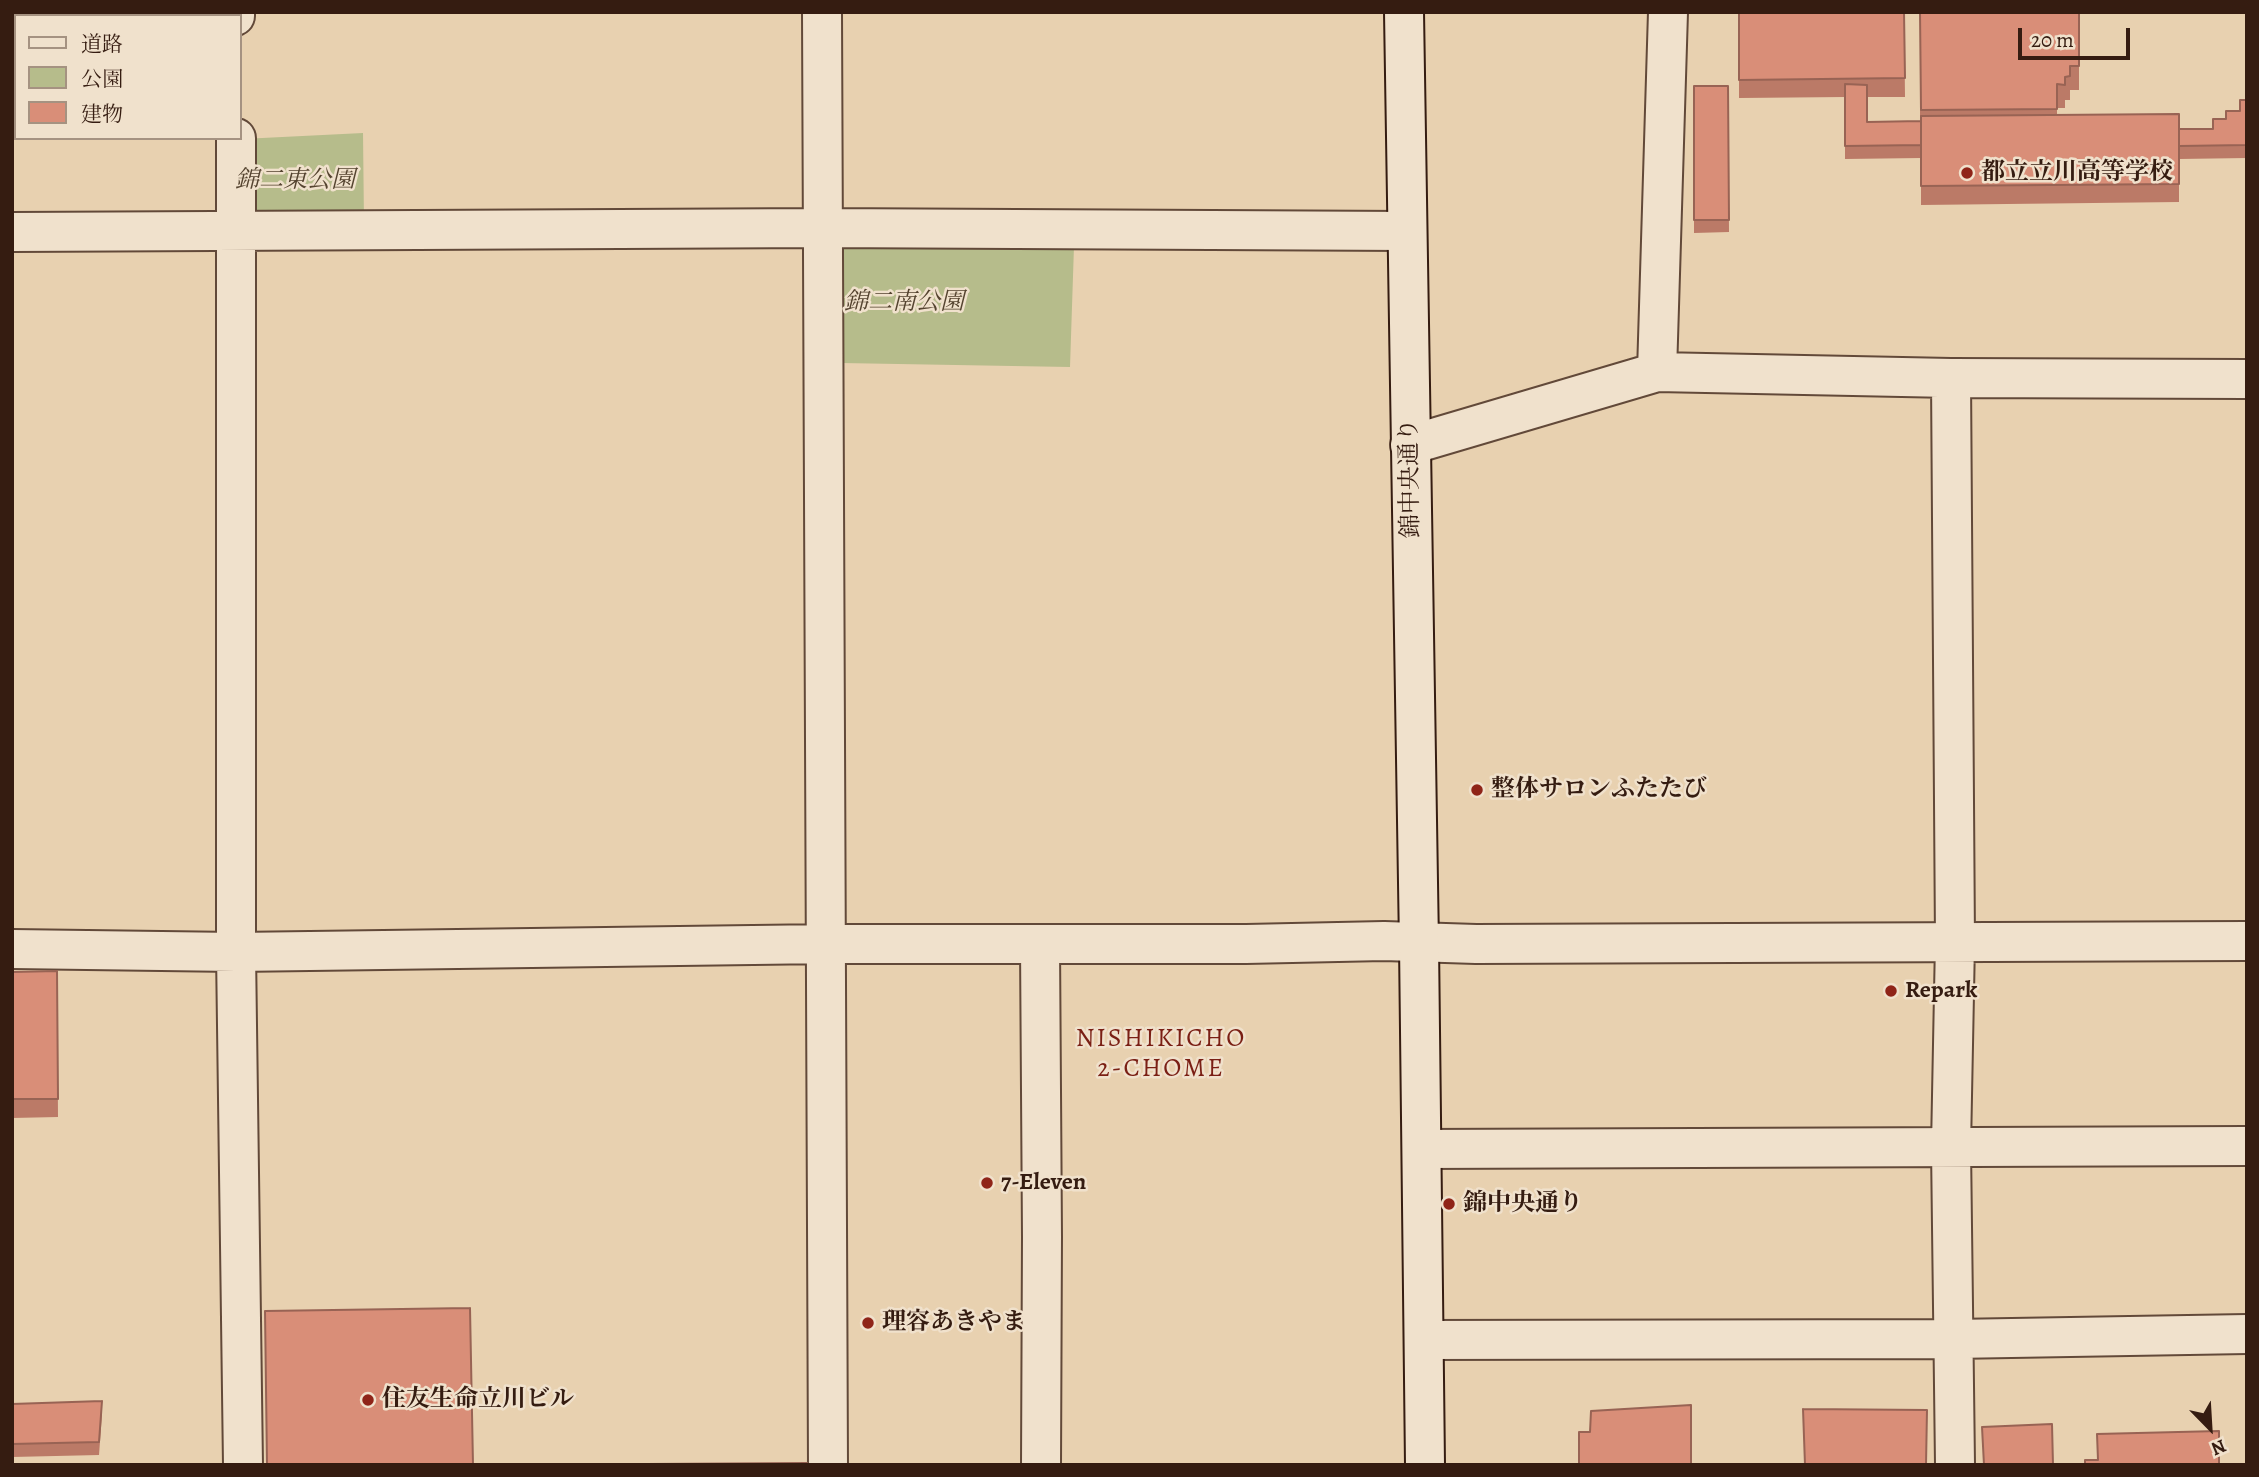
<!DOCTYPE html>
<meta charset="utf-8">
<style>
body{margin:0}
#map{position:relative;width:2259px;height:1477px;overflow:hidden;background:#e8d1b0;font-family:Alegreya,"Noto Serif JP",serif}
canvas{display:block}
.frame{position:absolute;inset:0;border:14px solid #351c11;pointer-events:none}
.legend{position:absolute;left:14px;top:14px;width:228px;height:126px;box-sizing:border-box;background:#f0e1cc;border:2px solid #a59281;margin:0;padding:9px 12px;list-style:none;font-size:21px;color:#351c11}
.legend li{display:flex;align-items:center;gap:14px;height:35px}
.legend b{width:35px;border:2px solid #a59281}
.north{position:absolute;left:2175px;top:1393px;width:70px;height:70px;-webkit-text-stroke:5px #f0e1cc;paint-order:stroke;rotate:156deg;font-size:19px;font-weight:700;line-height:28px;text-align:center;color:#351c11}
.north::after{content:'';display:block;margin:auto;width:24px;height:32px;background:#351c11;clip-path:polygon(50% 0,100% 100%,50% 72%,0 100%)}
.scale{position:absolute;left:2018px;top:28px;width:112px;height:32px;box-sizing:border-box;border:4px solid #351c11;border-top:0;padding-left:9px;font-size:21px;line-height:24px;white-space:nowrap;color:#351c11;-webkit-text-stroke:5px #f0e1cc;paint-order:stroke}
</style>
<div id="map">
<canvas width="2259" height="1477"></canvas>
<div class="frame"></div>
<ul class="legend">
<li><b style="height:9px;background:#f0e1cc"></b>道路</li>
<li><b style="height:19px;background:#b6bc8b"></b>公園</li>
<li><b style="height:19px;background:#d98e78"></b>建物</li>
</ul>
<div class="north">N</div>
<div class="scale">20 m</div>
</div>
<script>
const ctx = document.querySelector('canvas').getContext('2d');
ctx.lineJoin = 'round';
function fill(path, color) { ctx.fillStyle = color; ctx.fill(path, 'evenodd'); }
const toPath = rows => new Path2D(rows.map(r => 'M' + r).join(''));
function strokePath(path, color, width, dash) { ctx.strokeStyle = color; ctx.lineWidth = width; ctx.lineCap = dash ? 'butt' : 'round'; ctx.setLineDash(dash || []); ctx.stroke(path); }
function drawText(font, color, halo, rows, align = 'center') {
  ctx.font = font + ' Alegreya,"Noto Serif JP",serif'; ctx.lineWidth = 5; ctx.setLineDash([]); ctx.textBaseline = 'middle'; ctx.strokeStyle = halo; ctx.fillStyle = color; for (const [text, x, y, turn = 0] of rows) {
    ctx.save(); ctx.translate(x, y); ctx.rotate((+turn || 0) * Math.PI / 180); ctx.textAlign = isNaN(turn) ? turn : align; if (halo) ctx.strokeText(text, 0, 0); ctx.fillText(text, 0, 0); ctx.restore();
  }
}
fill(toPath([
 [363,133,364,223,243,227,242,139],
 [843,242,1074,246,1070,367,841,363]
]), '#b6bc8b');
const street = toPath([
 [235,12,235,16],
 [822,12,828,1465],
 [236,138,236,952,243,1465],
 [12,232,822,228,1406,231],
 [1657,372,1668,12],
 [1951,378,1955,942,1951,1147,1955,1465],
 [1410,445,1657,372,1951,378,2247,379],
 [1040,945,1042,1237,1041,1465],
 [12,949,236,952,827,944,1246,944,1384,941,1476,944,2247,941],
 [1422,1149,2247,1146],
 [1424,1340,1953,1339,2247,1334]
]);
const secondary = toPath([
 [1404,12,1419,944,1425,1465]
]);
strokePath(street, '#624939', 42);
strokePath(secondary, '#351c11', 42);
strokePath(street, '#f0e1cc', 38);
strokePath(secondary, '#f0e1cc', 38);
fill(toPath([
 [1904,12,1905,97,1867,97,1867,122,1920,121,1920,12,2079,12,2079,90,2070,90,2070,100,2065,100,2065,108,2057,108,2057,115,2179,129,2213,129,2226,119,2240,111,2247,100,2247,158,2179,159,2179,154,2179,202,1921,205,1921,139,1921,158,1845,159,1845,97,1739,98,1739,13],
 [1694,86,1728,86,1729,232,1694,233],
 [57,971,58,1117,12,1118,12,972],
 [12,1404,102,1414,99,1455,12,1457]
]), '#bb7a67');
const building = toPath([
 [1904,12,1905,78,1739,80,1739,13,1904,12],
 [1920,12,2079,12,2079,66,2070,66,2070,76,2065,77,2065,85,2057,84,2057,109,1921,110,1920,12],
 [1845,84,1867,85,1867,122,1921,121,1921,145,1845,146,1845,84],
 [1694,86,1728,86,1729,220,1694,220,1694,86],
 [2240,100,2247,100,2247,145,2179,146,2179,129,2213,129,2213,119,2226,119,2226,111,2240,111,2240,100],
 [2179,114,2179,184,1921,186,1921,116,2179,114],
 [57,971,58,1099,12,1099,12,972,57,971],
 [470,1308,473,1465,267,1465,265,1311,470,1308],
 [102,1401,99,1442,12,1444,12,1404,102,1401],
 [1691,1405,1691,1465,1579,1465,1579,1432,1590,1432,1591,1411,1691,1405],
 [1803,1409,1927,1410,1926,1465,1805,1465,1803,1409],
 [2052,1424,2053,1465,1984,1465,1982,1427,2052,1424],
 [2219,1431,2219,1465,2085,1465,2085,1460,2098,1460,2097,1434,2219,1431],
 [807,1463,807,1465,645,1465,646,1464,807,1463]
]);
fill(building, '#d98e78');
strokePath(building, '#986354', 2);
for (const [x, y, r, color] of [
 [1967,173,7,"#8f2418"],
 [1477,790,7,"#8f2418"],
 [1891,991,7,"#8f2418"],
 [987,1183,7,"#8f2418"],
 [1449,1204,7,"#8f2418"],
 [868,1323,7,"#8f2418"],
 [368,1400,7,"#8f2418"]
]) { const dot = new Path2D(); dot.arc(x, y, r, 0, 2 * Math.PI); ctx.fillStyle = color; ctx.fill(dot); strokePath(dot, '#f0e1cc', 2.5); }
drawText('bold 24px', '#351c11', '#f0e1cc', [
 ["都立立川高等学校",1981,173],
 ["整体サロンふたたび",1491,790],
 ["Repark",1905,991],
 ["7-Eleven",1001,1183],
 ["錦中央通り",1463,1204],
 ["理容あきやま",882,1323],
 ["住友生命立川ビル",382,1400]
], 'left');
drawText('italic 24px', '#554430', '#f0e1cc', [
 ["錦二東公園",295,181],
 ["錦二南公園",904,303]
]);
drawText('24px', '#351c11', '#f0e1cc', [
 ["錦中央通り",1411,478,-91]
]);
ctx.letterSpacing = '2px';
drawText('26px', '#7a1f14', '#f0e1cc', [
 ["NISHIKICHO",1161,1040],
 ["2-CHOME",1161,1070]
]);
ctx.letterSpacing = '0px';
</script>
